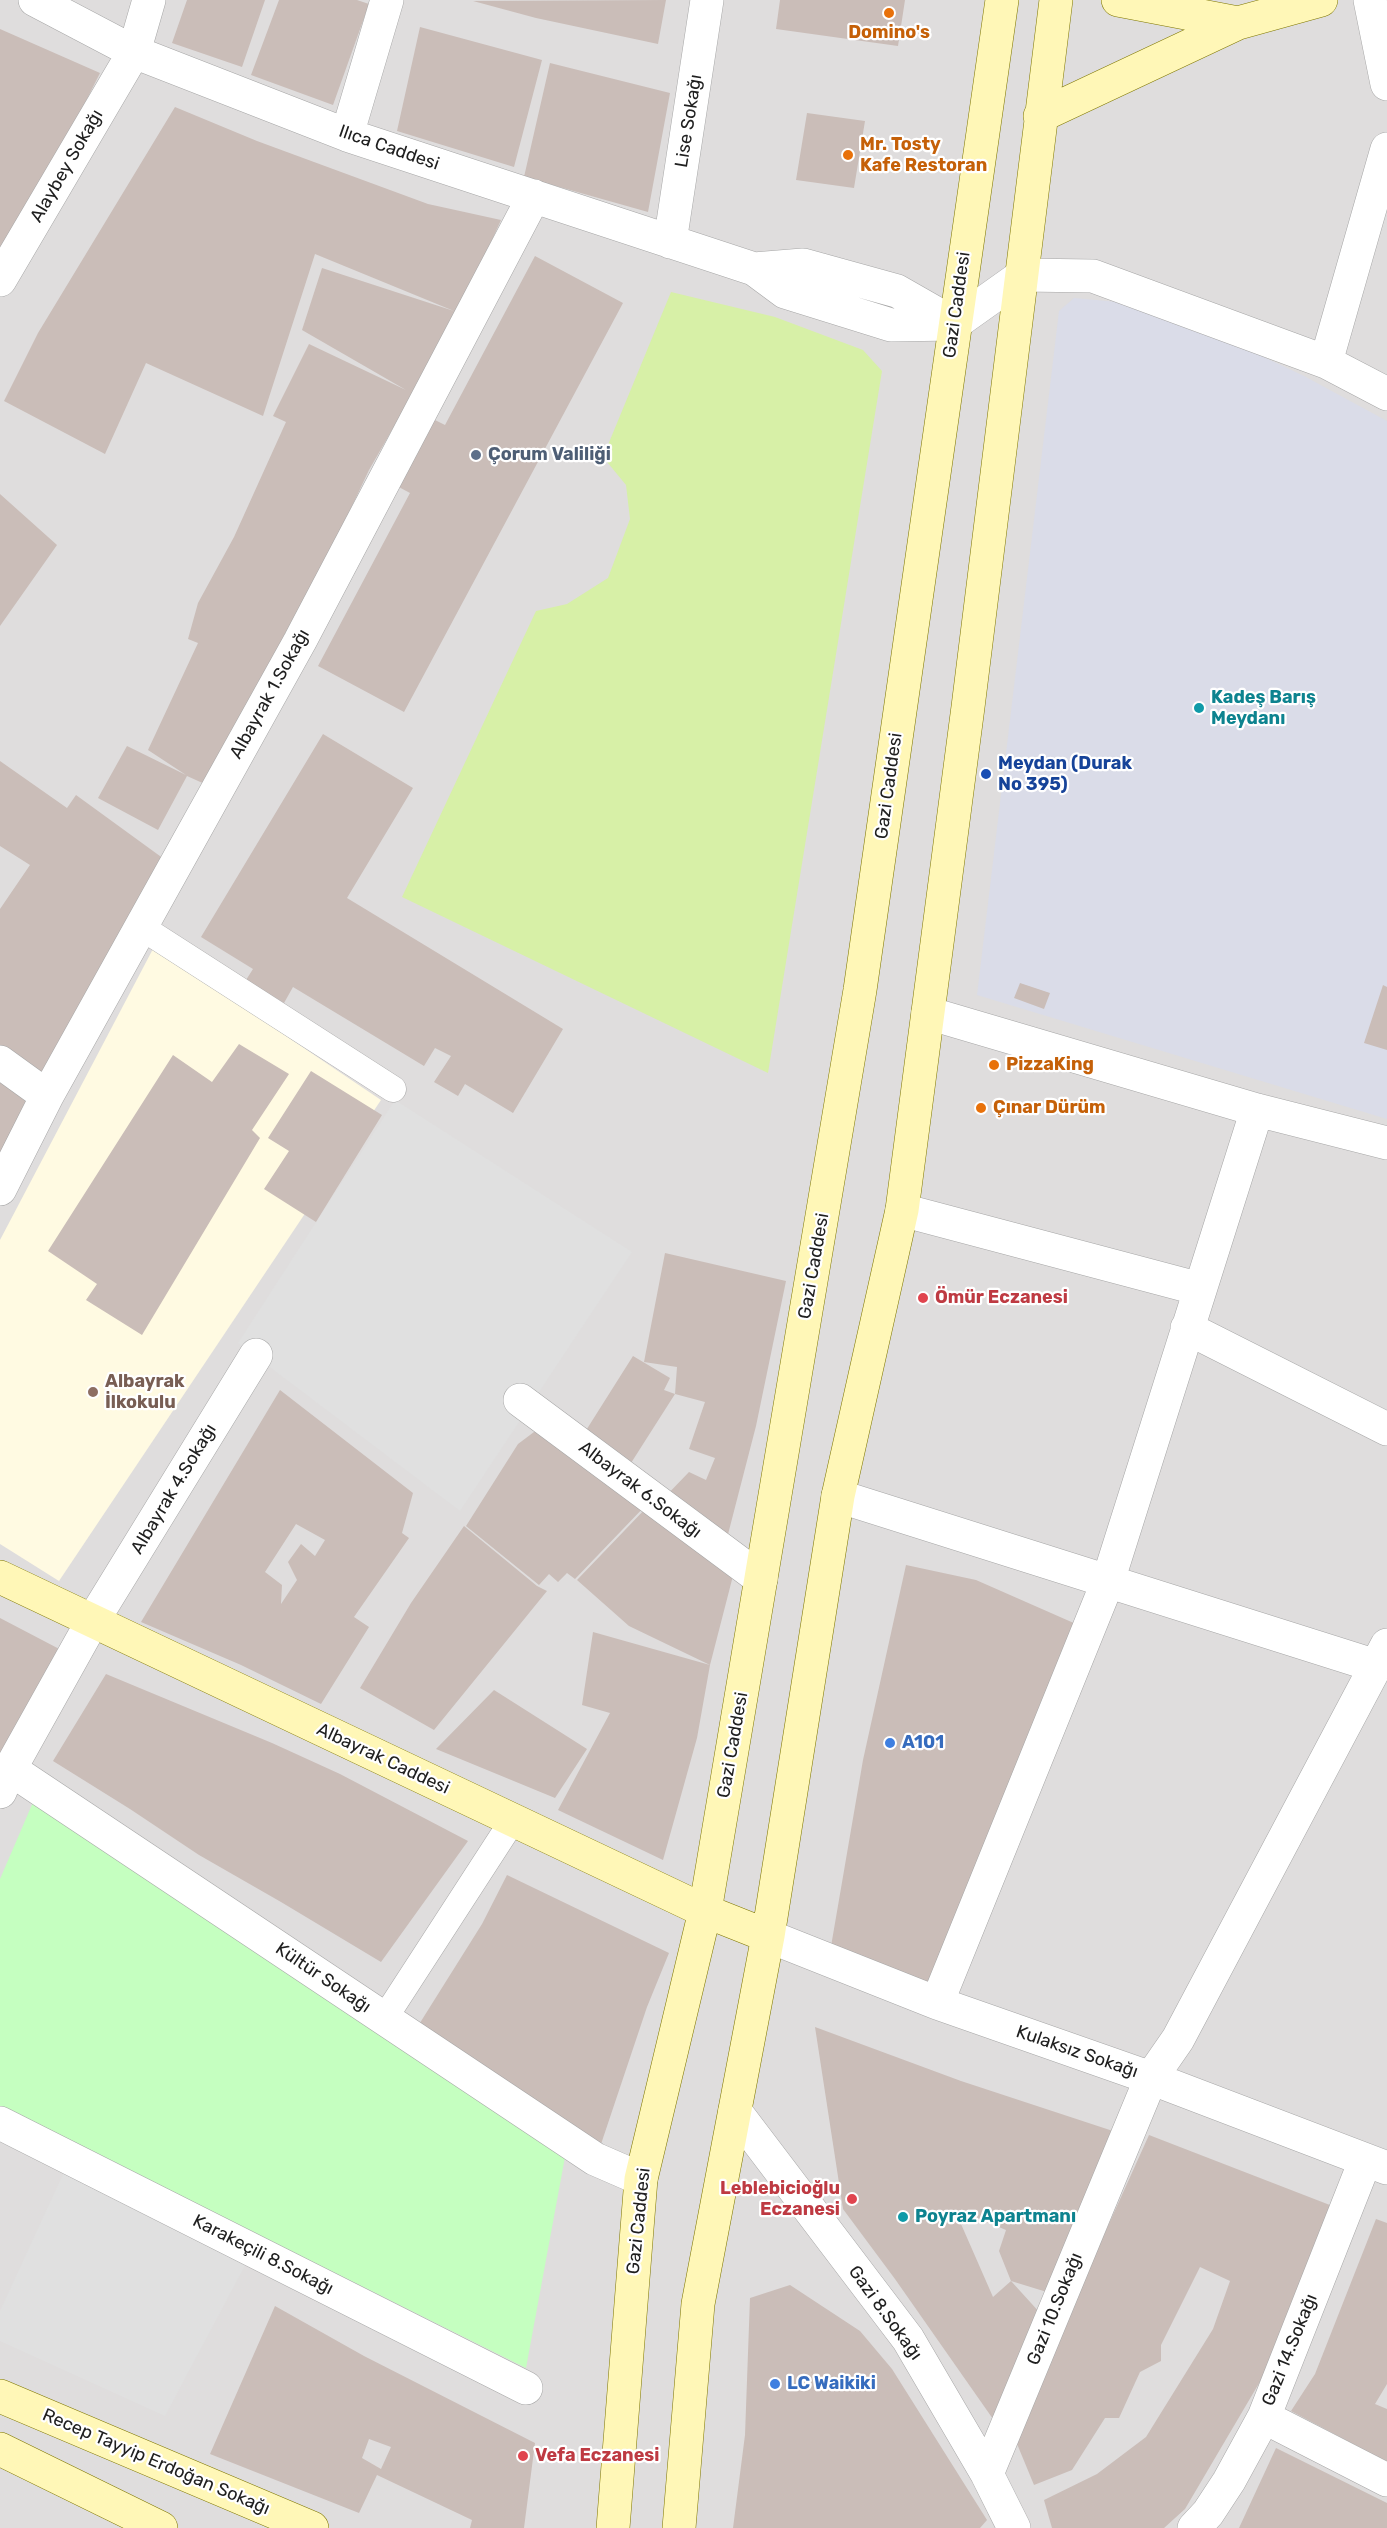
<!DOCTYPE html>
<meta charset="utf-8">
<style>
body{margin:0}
canvas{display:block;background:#f2ece6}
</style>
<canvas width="1387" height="2528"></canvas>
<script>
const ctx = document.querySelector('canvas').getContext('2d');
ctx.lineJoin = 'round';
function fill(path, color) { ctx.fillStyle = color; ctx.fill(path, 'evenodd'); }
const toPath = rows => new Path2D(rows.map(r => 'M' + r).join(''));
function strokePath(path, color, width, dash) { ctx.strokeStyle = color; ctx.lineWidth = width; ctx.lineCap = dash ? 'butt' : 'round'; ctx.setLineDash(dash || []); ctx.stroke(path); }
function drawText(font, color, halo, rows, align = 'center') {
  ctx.font = font + ' Rubik,sans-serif'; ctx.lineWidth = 4.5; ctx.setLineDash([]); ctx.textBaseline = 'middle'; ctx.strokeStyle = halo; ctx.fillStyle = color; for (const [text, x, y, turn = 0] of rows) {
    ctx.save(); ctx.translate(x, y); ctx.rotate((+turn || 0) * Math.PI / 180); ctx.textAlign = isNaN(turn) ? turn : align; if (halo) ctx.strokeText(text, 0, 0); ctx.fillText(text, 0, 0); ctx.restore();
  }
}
fill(toPath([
 [0,0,1387,0,1387,2528,0,2528]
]), '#dfdddd');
fill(toPath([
 [154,947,381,1100,59,1581,0,1544,0,1240]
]), '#fffae2');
fill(toPath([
 [671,292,775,317,863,350,882,371,768,1073,402,897,536,611,567,604,608,578,630,519,626,485,603,457]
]), '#d7f0a7');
fill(toPath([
 [37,1793,565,2157,526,2368,0,2106,0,1879]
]), '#c5ffc0');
fill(toPath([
 [395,1100,632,1252,460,1511,238,1343],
 [65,2170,249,2258,165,2416,0,2341,0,2311]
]), '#e0e0e0');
fill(toPath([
 [1074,298,1118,302,1181,318,1304,376,1387,421,1387,1119,977,995,1059,311]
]), '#dadce8');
fill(toPath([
 [187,0,265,0,242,67,172,43],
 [279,0,357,0,369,4,333,105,251,75],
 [666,0,658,44,536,18,473,1],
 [780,0,905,0,898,46,776,29],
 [420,27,542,60,514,167,397,131],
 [0,29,100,73,61,151,0,254],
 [550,63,670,93,648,212,524,177],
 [175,107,257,141,428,204,501,220,459,313,369,470,319,576,207,785,187,776,158,830,98,798,127,746,186,775,148,750,198,643,188,639,198,603,234,537,286,422,273,416,309,344,406,390,302,330,322,268,454,311,315,254,263,416,146,363,105,454,4,401,38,333],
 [807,113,865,121,854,188,796,180],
 [535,256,623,303,404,712,318,666,410,493,395,485,431,418,445,425],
 [0,494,57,545,0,626],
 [323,734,413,788,347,898,563,1029,513,1113,465,1084,458,1096,434,1082,451,1056,435,1048,424,1066,293,987,284,1003,246,980,253,969,201,937],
 [0,761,67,808,76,795,164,859,47,1078,0,1047,0,909,30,865,0,846],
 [1020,983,1050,993,1044,1009,1014,998],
 [1383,985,1387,987,1387,1050,1364,1043],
 [239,1044,289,1074,252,1130,260,1138,142,1335,86,1300,97,1284,48,1251,173,1055,212,1082],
 [311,1071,382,1115,316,1222,264,1189,289,1151,268,1138],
 [0,1080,37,1105,0,1172],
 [665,1253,786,1281,756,1426,726,1542,662,1500,689,1472,706,1480,715,1458,689,1449,705,1402,675,1394,677,1367,644,1362],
 [633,1356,670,1378,664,1390,675,1394,631,1463,585,1432],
 [280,1390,413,1493,402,1533,409,1538,354,1617,369,1627,321,1704,241,1665,141,1622],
 [296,1524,325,1540,315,1556,301,1544,288,1562,297,1580,281,1604,282,1585,265,1572],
 [548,1428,646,1505,575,1579,567,1573,558,1582,549,1574,539,1585,466,1526,518,1444,534,1432],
 [648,1506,735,1568,710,1665,697,1738,663,1860,558,1810,610,1713,582,1705,593,1632,710,1665,629,1626,577,1580],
 [464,1526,537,1586,547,1591,434,1730,360,1688,411,1603],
 [906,1565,976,1580,1076,1624,929,1991,829,1958,863,1760],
 [0,1618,65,1652,0,1770],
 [106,1674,272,1743,340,1774,468,1841,381,1962,281,1902,199,1855,130,1809,53,1761],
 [494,1690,587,1749,555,1798,436,1749],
 [507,1875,669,1953,647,2007,596,2159,418,2026,482,1924],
 [815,2027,961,2081,1119,2133,1050,2293,1011,2281,999,2251,1006,2230,970,2215,961,2224,993,2297,1011,2281,1041,2314,993,2419,895,2279,843,2209],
 [1149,2135,1335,2207,1278,2351,1185,2509,1164,2528,1052,2528,1044,2500,1097,2474,1146,2437,1213,2329,1230,2281,1200,2267,1161,2345,1161,2361,1140,2372,1119,2418,1105,2418,1072,2470,1034,2485,1015,2439,1071,2308],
 [1376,2219,1387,2223,1387,2384,1375,2404,1387,2409,1387,2462,1291,2411,1315,2374],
 [790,2285,860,2331,892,2369,987,2520,980,2528,733,2528,745,2435,750,2298],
 [275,2306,364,2356,535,2443,524,2528,470,2528,472,2520,377,2475,359,2513,210,2454],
 [369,2439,391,2447,381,2469,362,2458],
 [1276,2448,1387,2503,1387,2528,1239,2528]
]), '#cabdb8');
const lane = toPath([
 [141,927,393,1089],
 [384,2019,513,1820]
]);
const street = toPath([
 [35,0,134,52,347,135,754,269,785,292,891,325,954,324],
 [1370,0,1387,84],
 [347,135,387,0],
 [670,242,707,0],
 [754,269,803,265,897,291,953,323],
 [0,280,134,52,149,0],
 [954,324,1023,275,1093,276,1326,362,1387,394],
 [1326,362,1387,149],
 [928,1013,1257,1110,1387,1143],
 [0,1062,47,1096],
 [0,1189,47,1096,300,641,534,196],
 [902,1210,1200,1289],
 [1187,1328,1387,1429],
 [520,1400,761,1579],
 [838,1496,1376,1666],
 [10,1769,595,2159,641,2179],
 [0,1792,10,1769,92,1622,256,1355],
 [768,1936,937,2003,1151,2078,1387,2168],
 [937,2003,1108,1581,1257,1110],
 [735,2111,908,2339,987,2474,1014,2528],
 [0,2123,526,2388],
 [1264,2417,1387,2480],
 [987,2474,1151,2078,1178,2039,1387,1645],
 [1194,2528,1208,2513,1229,2481,1264,2417,1365,2161]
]);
const secondary = toPath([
 [1118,0,1238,23],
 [1040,116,1238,23,1321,0],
 [0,1577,705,1911,768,1936],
 [0,2396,312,2528],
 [0,2449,161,2528],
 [613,2528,641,2179,705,1911,860,990,1002,0],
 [679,2528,698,2304,768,1936,838,1496,902,1210,968,707,1056,0]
]);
strokePath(lane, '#a7a7a7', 27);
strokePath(street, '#a7a7a7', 34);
strokePath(secondary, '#7f7700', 34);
strokePath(lane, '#fff', 26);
strokePath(street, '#fff', 33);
strokePath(secondary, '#fff7b7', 33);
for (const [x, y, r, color] of [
 [889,13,6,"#e8710a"],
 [848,155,6,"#e8710a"],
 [476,455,6,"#5c6f8a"],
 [1199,708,6,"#0f9aa8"],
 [986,774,6,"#1a4fb4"],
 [994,1065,6,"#e8710a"],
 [981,1108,6,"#e8710a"],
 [923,1298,6,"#e0444e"],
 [93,1392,6,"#8d6e63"],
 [890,1743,6,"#3f7fe0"],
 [852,2199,6,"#e0444e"],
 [903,2217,6,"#0f9aa8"],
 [775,2384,6,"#3f7fe0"],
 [523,2456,6,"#e0444e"]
]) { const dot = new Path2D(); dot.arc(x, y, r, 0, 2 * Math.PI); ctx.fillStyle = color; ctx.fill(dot); strokePath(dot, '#fff', 2); }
drawText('bold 18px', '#c56008', '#fff', [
 ["Domino's",889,33,"center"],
 ["Mr. Tosty",860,145],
 ["Kafe Restoran",860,166],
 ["PizzaKing",1006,1065],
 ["Çınar Dürüm",993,1108]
], 'left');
drawText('18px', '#202020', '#fff', [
 ["Lise Sokağı",689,121,-81],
 ["Ilıca Caddesi",389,148,19],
 ["Alaybey Sokağı",67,166,-60],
 ["Gazi Caddesi",957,305,-82],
 ["Albayrak 1.Sokağı",270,694,-61],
 ["Gazi Caddesi",889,786,-82],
 ["Gazi Caddesi",814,1266,-80],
 ["Albayrak 4.Sokağı",174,1489,-59],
 ["Albayrak 6.Sokağı",640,1490,37],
 ["Gazi Caddesi",733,1745,-80],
 ["Albayrak Caddesi",383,1759,25],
 ["Kültür Sokağı",323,1978,34],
 ["Kulaksız Sokağı",1077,2052,19],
 ["Gazi Caddesi",639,2221,-84],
 ["Karakeçili 8.Sokağı",263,2255,27],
 ["Gazi 10.Sokağı",1055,2309,-68],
 ["Gazi 8.Sokağı",885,2313,54],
 ["Gazi 14.Sokağı",1290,2350,-68],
 ["Recep Tayyip Erdoğan Sokağı",156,2462,23]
]);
drawText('bold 18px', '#4e5e75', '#fff', [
 ["Çorum Valiliği",488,455]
], 'left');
drawText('bold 18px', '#0d838f', '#fff', [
 ["Kadeş Barış",1211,698],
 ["Meydanı",1211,719],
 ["Poyraz Apartmanı",915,2217]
], 'left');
drawText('bold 18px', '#164399', '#fff', [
 ["Meydan (Durak",998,764],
 ["No 395)",998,785]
], 'left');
drawText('bold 18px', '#be3a42', '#fff', [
 ["Ömür Eczanesi",935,1298],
 ["Leblebicioğlu",840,2189,"right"],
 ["Eczanesi",840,2210,"right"],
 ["Vefa Eczanesi",535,2456]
], 'left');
drawText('bold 18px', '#785e54', '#fff', [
 ["Albayrak",105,1382],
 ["İlkokulu",105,1403]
], 'left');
drawText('bold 18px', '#366cbe', '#fff', [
 ["A101",902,1743],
 ["LC Waikiki",787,2384]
], 'left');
</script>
